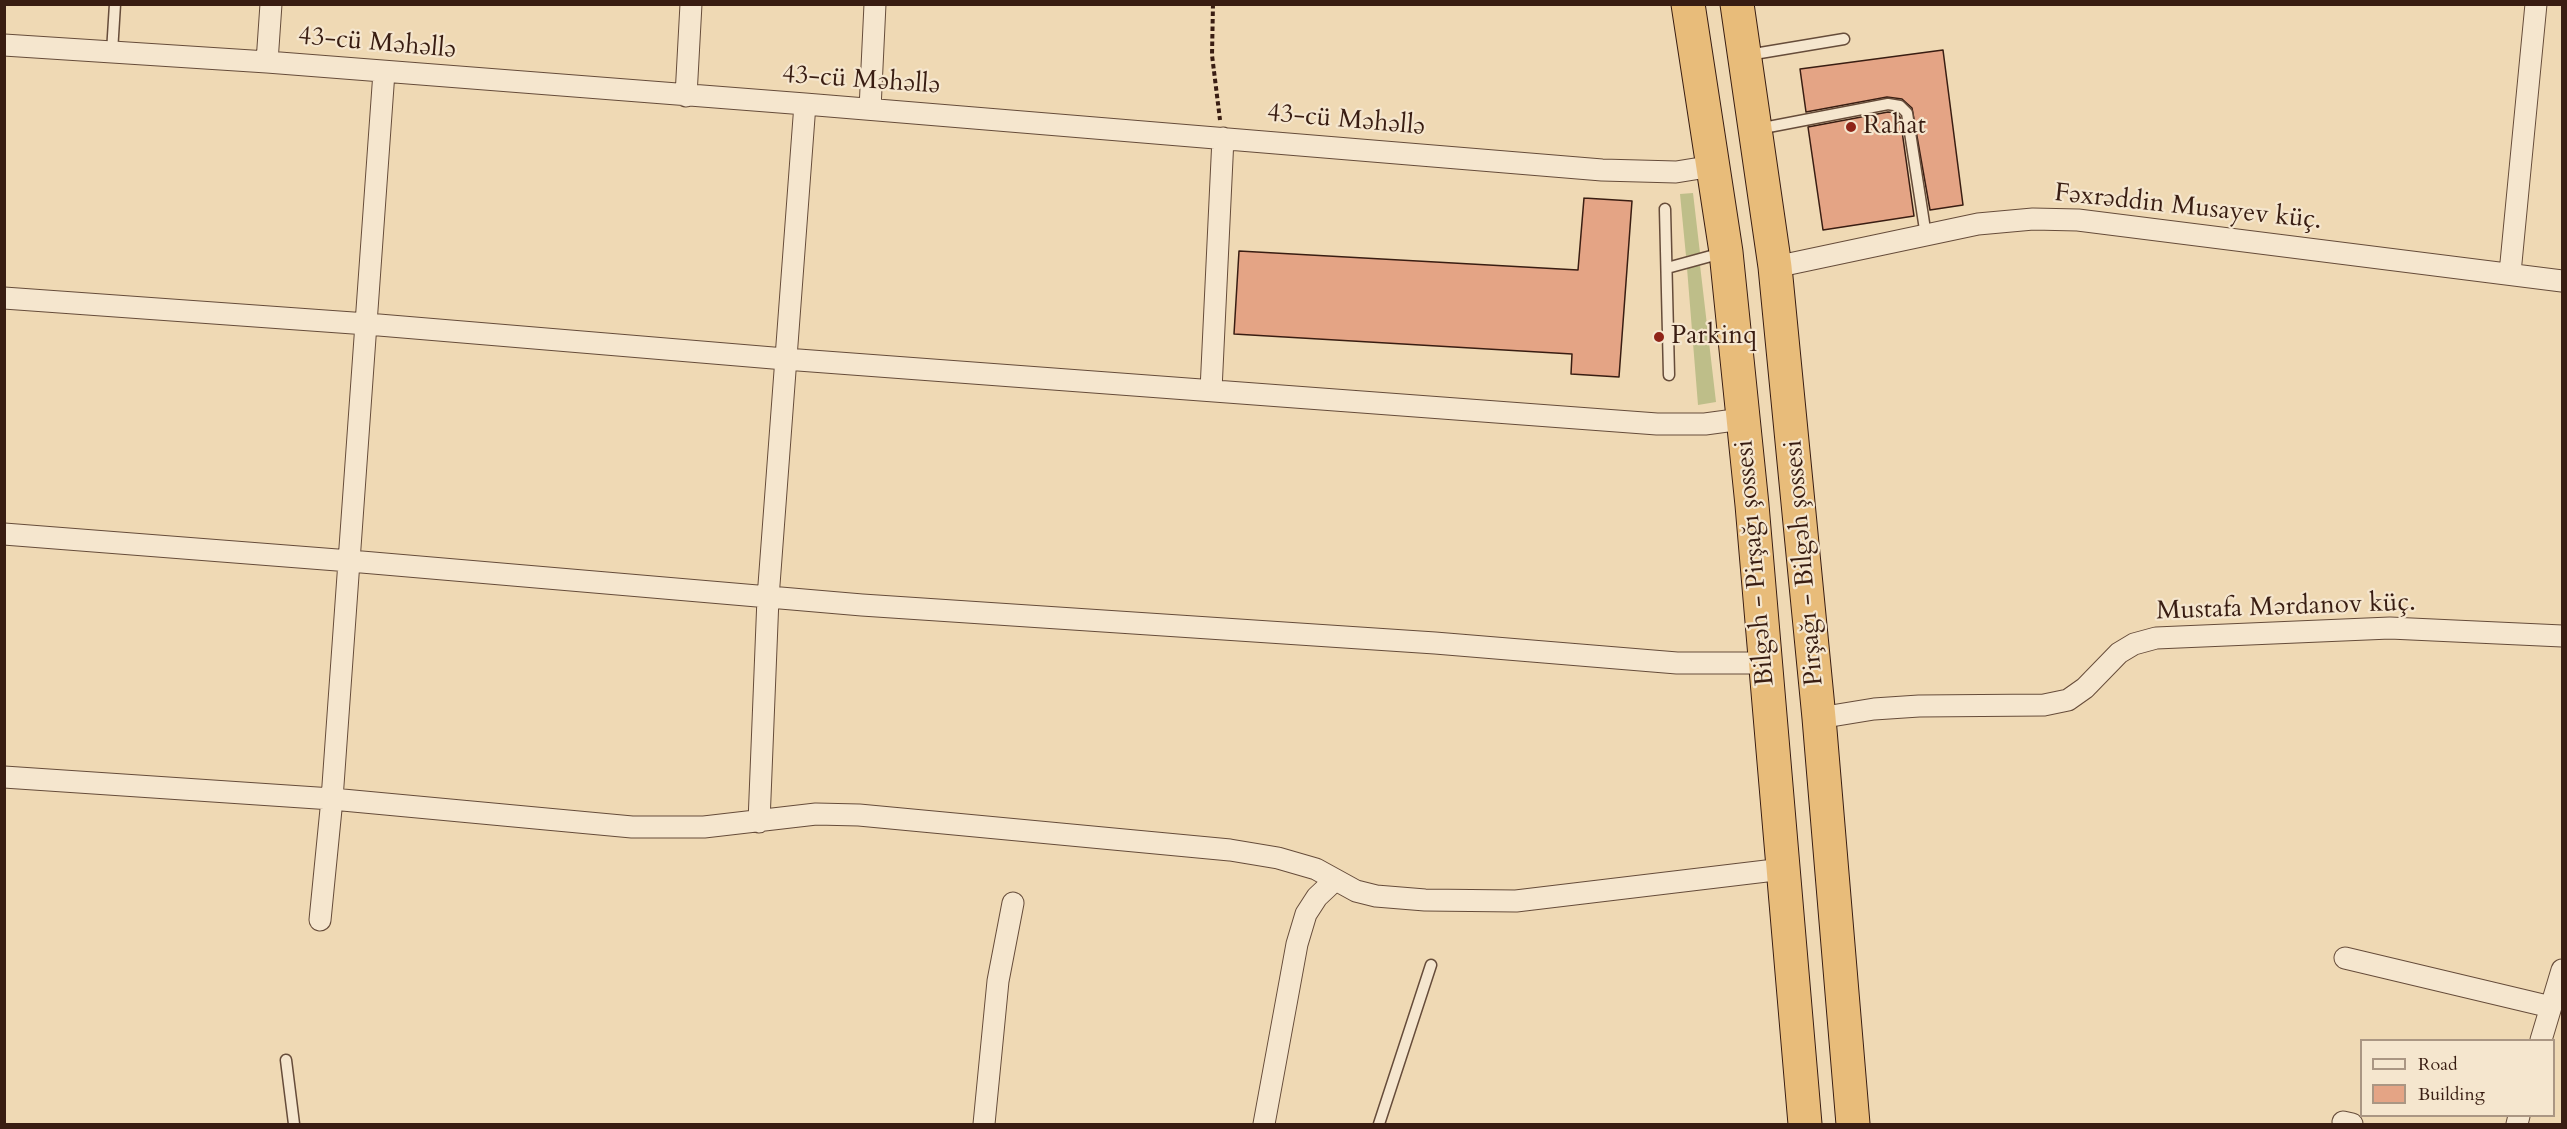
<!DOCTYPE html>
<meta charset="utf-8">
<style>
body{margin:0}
#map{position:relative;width:2567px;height:1129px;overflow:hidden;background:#efd9b4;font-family:Cardo,serif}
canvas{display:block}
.frame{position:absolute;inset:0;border:6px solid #391d12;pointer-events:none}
.legend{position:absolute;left:2360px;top:1039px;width:195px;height:78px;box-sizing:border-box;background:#f5e6ce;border:2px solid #aa9683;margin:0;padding:8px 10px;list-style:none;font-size:18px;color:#391d12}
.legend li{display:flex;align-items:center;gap:12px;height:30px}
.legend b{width:30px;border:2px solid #aa9683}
</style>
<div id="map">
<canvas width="2567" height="1129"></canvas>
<div class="frame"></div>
<ul class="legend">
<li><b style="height:8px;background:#f5e6ce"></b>Road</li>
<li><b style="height:16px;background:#e4a485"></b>Building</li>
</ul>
</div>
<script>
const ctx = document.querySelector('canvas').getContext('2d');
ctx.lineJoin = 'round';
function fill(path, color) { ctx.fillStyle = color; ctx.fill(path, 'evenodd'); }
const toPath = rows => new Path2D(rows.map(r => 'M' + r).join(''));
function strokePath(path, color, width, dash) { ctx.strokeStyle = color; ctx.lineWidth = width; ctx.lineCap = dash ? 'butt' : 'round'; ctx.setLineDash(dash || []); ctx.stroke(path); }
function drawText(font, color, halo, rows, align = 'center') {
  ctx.font = font + ' Cardo,serif'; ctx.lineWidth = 4.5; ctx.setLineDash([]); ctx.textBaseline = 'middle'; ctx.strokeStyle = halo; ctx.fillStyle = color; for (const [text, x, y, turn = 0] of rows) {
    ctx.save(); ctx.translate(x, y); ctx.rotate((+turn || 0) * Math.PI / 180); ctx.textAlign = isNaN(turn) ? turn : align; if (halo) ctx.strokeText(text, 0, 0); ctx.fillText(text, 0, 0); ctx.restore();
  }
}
fill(toPath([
 [1693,193,1700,253,1686,256,1680,194],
 [1700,265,1716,402,1698,405,1687,268]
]), '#bebe89');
const building = toPath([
 [1943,50,1963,205,1930,210,1912,108,1902,99,1887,97,1806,112,1800,69,1943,50],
 [1888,112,1896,113,1900,117,1914,216,1823,230,1808,127,1888,112],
 [1584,198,1632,201,1619,377,1571,374,1572,354,1234,334,1239,251,1578,270,1584,198]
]);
fill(building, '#e4a485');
strokePath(building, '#391d12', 1.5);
const service = toPath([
 [112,52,115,4],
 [1748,55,1844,39],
 [1758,129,1888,104,1900,106,1907,113,1926,236],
 [1665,209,1669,375],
 [1667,268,1722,253],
 [286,1060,294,1124],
 [1379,1124,1431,965]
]);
const minor = toPath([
 [4,45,267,62,805,104,1602,170,1676,172,1713,166],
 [267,62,271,4],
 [686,96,691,4],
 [870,109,875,4],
 [1775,267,1978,224,2033,219,2078,220,2562,281],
 [2510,273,2536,4],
 [4,298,367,324,785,359,1657,424,1705,424,1742,419],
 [1211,390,1223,138],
 [4,534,350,561,862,605,1435,643,1677,663,1765,663],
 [1819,718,1874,709,1919,706,2044,705,2068,700,2085,688,2119,653,2134,644,2156,638,2390,628,2562,636],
 [4,777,332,799,632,827,704,827,816,814,859,815,1230,850,1278,858,1316,869,1356,891,1376,896,1425,900,1516,901,1783,869],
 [759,822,768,598,805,104],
 [320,920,332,799,384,72],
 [2345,958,2551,1007],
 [2541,1040,2562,970],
 [2343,1122,2352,1124],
 [984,1124,998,981,1013,903],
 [1264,1124,1297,944,1306,914,1317,897,1335,880],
 [2517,1124,2519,1116]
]);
const trunk = toPath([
 [1688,4,1726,252,1752,505,1805,1124],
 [1737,4,1775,267,1819,718,1853,1124]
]);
strokePath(service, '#664c3a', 13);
strokePath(minor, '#664c3a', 23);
strokePath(trunk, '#391d12', 35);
strokePath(toPath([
 [1213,4,1212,55,1220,120]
]), '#391d12', 4, [4.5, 3]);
strokePath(service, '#f5e6ce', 10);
strokePath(minor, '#f5e6ce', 21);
strokePath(trunk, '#e8bc7a', 33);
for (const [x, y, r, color] of [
 [1851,127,6,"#8f2418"],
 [1659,337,6,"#8f2418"]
]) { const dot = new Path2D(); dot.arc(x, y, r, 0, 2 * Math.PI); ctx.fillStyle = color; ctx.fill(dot); strokePath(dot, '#f5e6ce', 2); }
drawText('26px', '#391d12', '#f5e6ce', [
 ["43-cü Məhəllə",377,44,5],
 ["43-cü Məhəllə",861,81,4],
 ["43-cü Məhəllə",1346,121,5],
 ["Fəxrəddin Musayev küç.",2188,208,6],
 ["Bilgəh - Pirşağı şossesi",1756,563,-95],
 ["Pirşağı - Bilgəh şossesi",1805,563,-95],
 ["Mustafa Mərdanov küç.",2286,608,-2]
]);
drawText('26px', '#391d12', '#f5e6ce', [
 ["Rahat",1863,127],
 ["Parkinq",1671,337]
], 'left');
</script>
